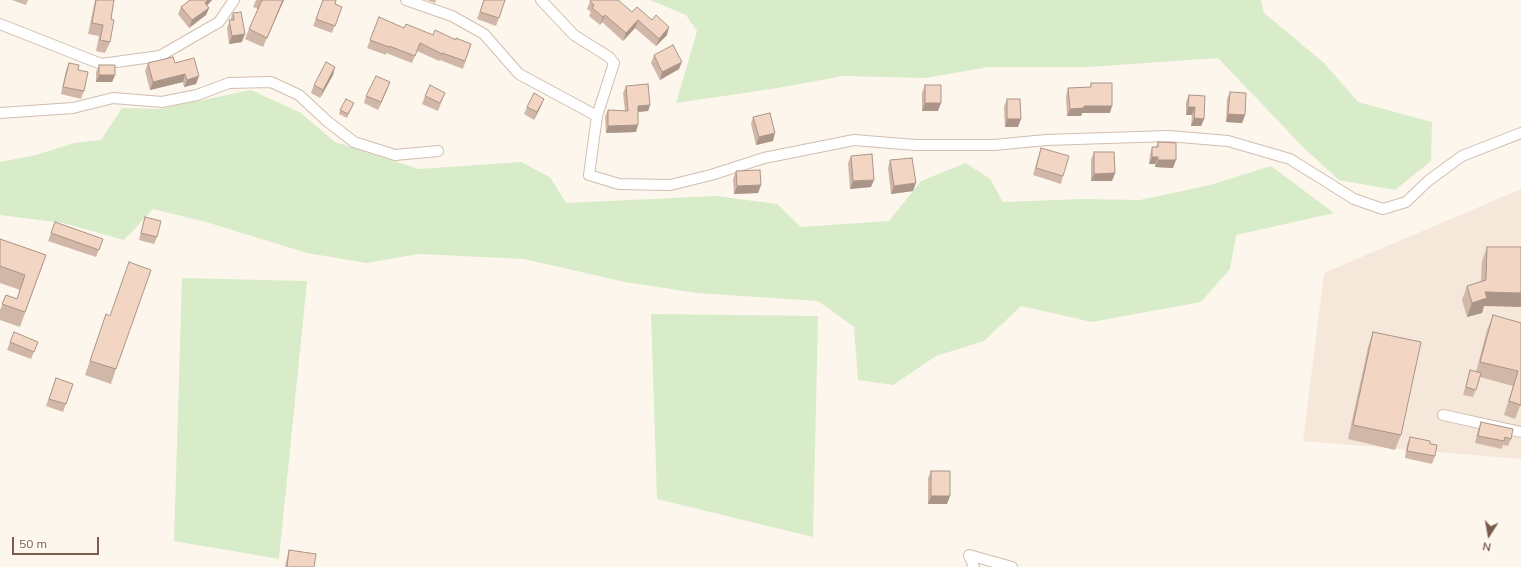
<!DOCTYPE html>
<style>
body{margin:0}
#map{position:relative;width:1521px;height:567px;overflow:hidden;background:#fdf6ec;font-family:Mulish,sans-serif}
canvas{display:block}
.north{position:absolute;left:1469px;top:515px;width:40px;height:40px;-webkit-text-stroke:3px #fffaf3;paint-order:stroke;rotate:191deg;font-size:11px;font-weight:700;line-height:16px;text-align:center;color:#7a5c4d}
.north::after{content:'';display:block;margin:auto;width:14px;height:18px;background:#7a5c4d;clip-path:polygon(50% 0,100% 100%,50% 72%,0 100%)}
.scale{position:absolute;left:12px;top:537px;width:87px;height:18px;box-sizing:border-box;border:2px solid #7a5c4d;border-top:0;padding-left:5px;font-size:12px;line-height:14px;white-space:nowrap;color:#7a5c4d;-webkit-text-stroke:3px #fffaf3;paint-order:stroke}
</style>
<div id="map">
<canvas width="1521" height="567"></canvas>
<div class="north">N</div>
<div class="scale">50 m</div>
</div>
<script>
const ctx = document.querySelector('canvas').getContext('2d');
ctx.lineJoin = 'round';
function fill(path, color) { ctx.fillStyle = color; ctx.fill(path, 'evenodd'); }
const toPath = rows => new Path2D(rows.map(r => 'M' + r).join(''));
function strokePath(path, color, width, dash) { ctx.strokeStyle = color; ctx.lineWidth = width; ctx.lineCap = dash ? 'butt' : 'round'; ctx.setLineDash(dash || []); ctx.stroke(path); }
fill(toPath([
 [1521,189,1521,459,1303,441,1324,273]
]), '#f5e8da');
fill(toPath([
 [650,0,1261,0,1264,13,1324,63,1358,102,1432,122,1431,161,1395,190,1339,180,1304,148,1218,58,1088,67,988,67,926,78,843,76,778,88,676,103,697,31,686,15],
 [251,90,301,113,335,142,419,169,521,162,550,177,566,203,716,196,777,204,801,227,889,221,921,181,966,163,990,179,1003,202,1083,199,1140,200,1210,185,1271,166,1334,213,1236,235,1230,269,1201,302,1092,322,1021,306,984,341,936,356,893,385,858,380,854,327,818,301,697,293,625,282,524,259,419,254,367,263,307,253,206,222,153,209,124,240,63,223,0,215,0,162,36,155,74,143,101,140,122,108,159,109],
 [182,278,307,281,279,559,174,541],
 [651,314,818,316,813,537,657,499]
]), '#d8ecc9');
const minor = toPath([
 [406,0,452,16,484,34,519,74,597,116,589,175,619,184,670,185,711,175,764,158,854,140,916,145,994,145,1046,140,1168,136,1228,141,1290,159,1354,199,1383,209,1406,202,1428,181,1462,156,1521,133],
 [541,0,574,35,609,57,614,63,597,116],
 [0,24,101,64,160,56,219,22,234,0],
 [0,113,73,108,113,98,162,102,197,95,229,83,271,82,299,95,327,121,354,142,395,155,438,151],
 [1443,415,1521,432],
 [974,567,969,555,1012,567]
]);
strokePath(minor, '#d1beb0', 12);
strokePath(minor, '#fff', 10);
fill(toPath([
 [12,0,28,0,26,5],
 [95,0,114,0,111,19,110,42,105,53,96,51,99,36,88,34],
 [190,0,212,0,207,6,209,8,206,15,189,28,178,14,181,7],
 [256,0,284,0,263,47,245,39,249,29,258,9,253,7],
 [323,0,342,7,332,33,313,26],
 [427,0,436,0,435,3],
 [484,0,499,18,496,26,477,19],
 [590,1,632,12,667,35,656,46,635,28,623,41,602,22,600,25,589,16,591,12,587,9],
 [233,13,242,42,229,44,227,28],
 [379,17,404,28,471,44,463,69,440,60,439,61,417,51,412,63,386,53,386,55,367,48],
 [654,55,679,69,660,80,651,63],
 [69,63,78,70,84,91,81,99,61,94,66,70],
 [148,63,175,63,199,76,196,84,184,87,183,82,150,90,145,71],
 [99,65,115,75,112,82,96,82,96,72],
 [335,67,333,75,320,98,311,93,314,85],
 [390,82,378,110,364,103,366,96],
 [1091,83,1110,113,1082,113,1081,116,1067,116,1066,96,1068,88,1090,87],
 [925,85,938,111,922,111,922,93],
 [626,86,650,105,648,111,638,112,636,132,606,133,605,117,608,110,625,111,623,93],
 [1230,92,1245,115,1242,123,1226,122,1227,99],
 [445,93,438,111,422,104,425,96],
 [1189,95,1204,119,1201,126,1191,126,1192,115,1186,115,1186,102],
 [544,99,541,106,534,120,524,114,527,107],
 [1007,99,1018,127,1005,127,1004,107],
 [354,103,347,118,339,114,340,110],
 [753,117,773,141,756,145,751,124],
 [1158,142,1173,168,1155,167,1155,164,1149,164,1150,155,1152,147,1156,147],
 [1041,148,1063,176,1061,184,1033,175],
 [1094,152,1115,173,1112,181,1091,181,1091,160],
 [851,156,871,187,850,189,848,163],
 [890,160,913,191,891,194,888,168],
 [736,171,761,185,758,193,734,194,733,179],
 [145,217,157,237,154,244,139,240,143,224],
 [55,222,103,239,96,257,48,241],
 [0,239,46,255,20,327,0,320,0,310,6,295,17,299,20,290,0,283],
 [1487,247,1521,247,1484,306,1482,313,1467,317,1462,300,1467,286,1481,281,1482,261],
 [106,314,116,369,111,384,85,375],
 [1493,315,1521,323,1521,406,1520,406,1515,419,1504,415,1513,386,1480,377,1473,397,1463,395,1470,370,1476,372,1487,330],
 [1373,332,1401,435,1395,450,1348,439,1368,347],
 [10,342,38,342,31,359,7,350],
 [56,378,73,384,63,412,46,406],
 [1481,422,1511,439,1508,446,1503,445,1502,449,1475,443,1478,429],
 [1410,437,1430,444,1435,456,1432,464,1405,458,1407,444],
 [931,471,947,504,928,504,928,478],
 [289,550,314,567,285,567,287,557]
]), '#d1b7a8');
fill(toPath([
 [208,0,212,0,202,10,205,3],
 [283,0,284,0,263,47,267,38],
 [209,8,206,15,189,28,192,20],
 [605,15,602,22,600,25,603,17],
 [638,20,635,28,623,41,626,33],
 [669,27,667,35,656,46,659,39],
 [245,34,242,42,229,44,232,36],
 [682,62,679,69,660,80,662,72],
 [335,67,333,75,320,98,323,90],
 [185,74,183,82,150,90,153,82],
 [99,75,115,75,112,82,96,82],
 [199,76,196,84,184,87,187,80],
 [390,82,387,90,378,110,381,102],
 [544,99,541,106,534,120,537,112],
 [925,103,941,103,938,111,922,111],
 [650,105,648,111,635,112,638,106],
 [1084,106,1112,106,1110,113,1082,113,1081,116,1067,116,1070,109],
 [1188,107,1195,107,1192,115,1186,115],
 [1228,114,1245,115,1242,123,1226,122],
 [1194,118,1204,119,1201,126,1191,126],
 [1007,119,1021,119,1018,127,1005,127],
 [638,125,636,132,606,133,608,126],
 [775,133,773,141,756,145,759,137],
 [1152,157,1158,157,1155,164,1149,164],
 [1158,160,1176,160,1173,168,1155,167],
 [1115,173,1112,181,1091,181,1094,174],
 [874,180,871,187,850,189,853,181],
 [916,183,913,191,891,194,894,186],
 [761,185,758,193,734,194,737,186],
 [1485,292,1521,293,1521,307,1484,306,1482,313,1467,317,1472,303],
 [931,496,950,496,947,504,928,504]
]), '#aa9588');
const building = toPath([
 [96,0,114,0,111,19,114,20,110,42,100,40,103,25,92,23,96,0],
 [190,0,208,0,205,3,209,8,192,20,181,7,190,0],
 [262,0,283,0,267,38,249,29,262,0],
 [323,0,336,0,335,4,342,7,335,26,316,19,323,0],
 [484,0,505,0,499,18,480,12,484,0],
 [591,0,618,0,632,12,637,7,652,20,656,15,669,27,659,39,638,20,626,33,605,15,603,17,592,8,594,5,590,1,591,0],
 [241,12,245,34,232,36,229,20,234,20,233,13,241,12],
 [379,17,404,28,406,24,433,35,435,30,456,40,456,38,471,44,465,61,442,53,442,54,420,43,415,56,389,46,389,47,370,40,379,17],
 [673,45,682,62,662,72,654,55,673,45],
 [173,57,175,63,194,58,199,76,187,80,185,74,153,82,148,63,173,57],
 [326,62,335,67,323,90,314,85,326,62],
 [69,63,79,65,78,70,88,72,84,91,63,87,69,63],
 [99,65,115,65,115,75,99,75,99,65],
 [376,76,390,82,381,102,366,96,376,76],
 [1091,83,1112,83,1112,106,1084,106,1084,108,1070,109,1068,88,1091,87,1091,83],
 [648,84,650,105,638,106,638,125,608,126,608,110,628,111,626,86,648,84],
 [430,85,445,93,440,103,425,96,430,85],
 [925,85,941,85,941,103,925,103,925,85],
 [1230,92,1246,93,1245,115,1228,114,1230,92],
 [534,93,544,99,537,112,527,107,534,93],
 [1189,95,1205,96,1204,119,1194,118,1195,107,1188,107,1189,95],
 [346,99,354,103,348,114,340,110,346,99],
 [1007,99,1020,99,1021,119,1007,119,1007,99],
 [770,113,775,133,759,137,753,117,770,113],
 [1158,142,1176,143,1176,160,1158,160,1158,157,1152,157,1152,147,1158,147,1158,142],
 [1041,148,1069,156,1063,176,1036,168,1041,148],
 [1094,152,1114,152,1115,173,1094,174,1094,152],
 [872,154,874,180,853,181,851,156,872,154],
 [912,158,916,183,894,186,890,160,912,158],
 [760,170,761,185,737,186,736,171,760,170],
 [145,217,161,221,157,237,141,233,145,217],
 [55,222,103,239,99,250,51,233,55,222],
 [0,239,46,255,25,312,2,304,6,295,17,299,25,275,0,266,0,239],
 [1487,247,1521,247,1521,293,1485,292,1487,298,1472,303,1467,286,1486,280,1487,247],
 [129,262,151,270,116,369,90,361,106,314,110,316,129,262],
 [1493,315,1521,323,1521,405,1509,401,1518,371,1480,362,1493,315],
 [14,332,38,342,34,352,10,342,14,332],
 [1373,332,1421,342,1401,435,1353,425,1373,332],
 [1470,370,1481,373,1476,390,1466,387,1470,370],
 [56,378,73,384,66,404,49,399,56,378],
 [1481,422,1513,429,1511,439,1505,437,1504,441,1478,436,1481,422],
 [1410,437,1430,441,1430,444,1437,445,1435,456,1407,451,1410,437],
 [931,471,950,471,950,496,931,496,931,471],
 [289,550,316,554,314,567,287,567,289,550]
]);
fill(building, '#f3d5c3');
strokePath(building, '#aa9588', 1);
</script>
